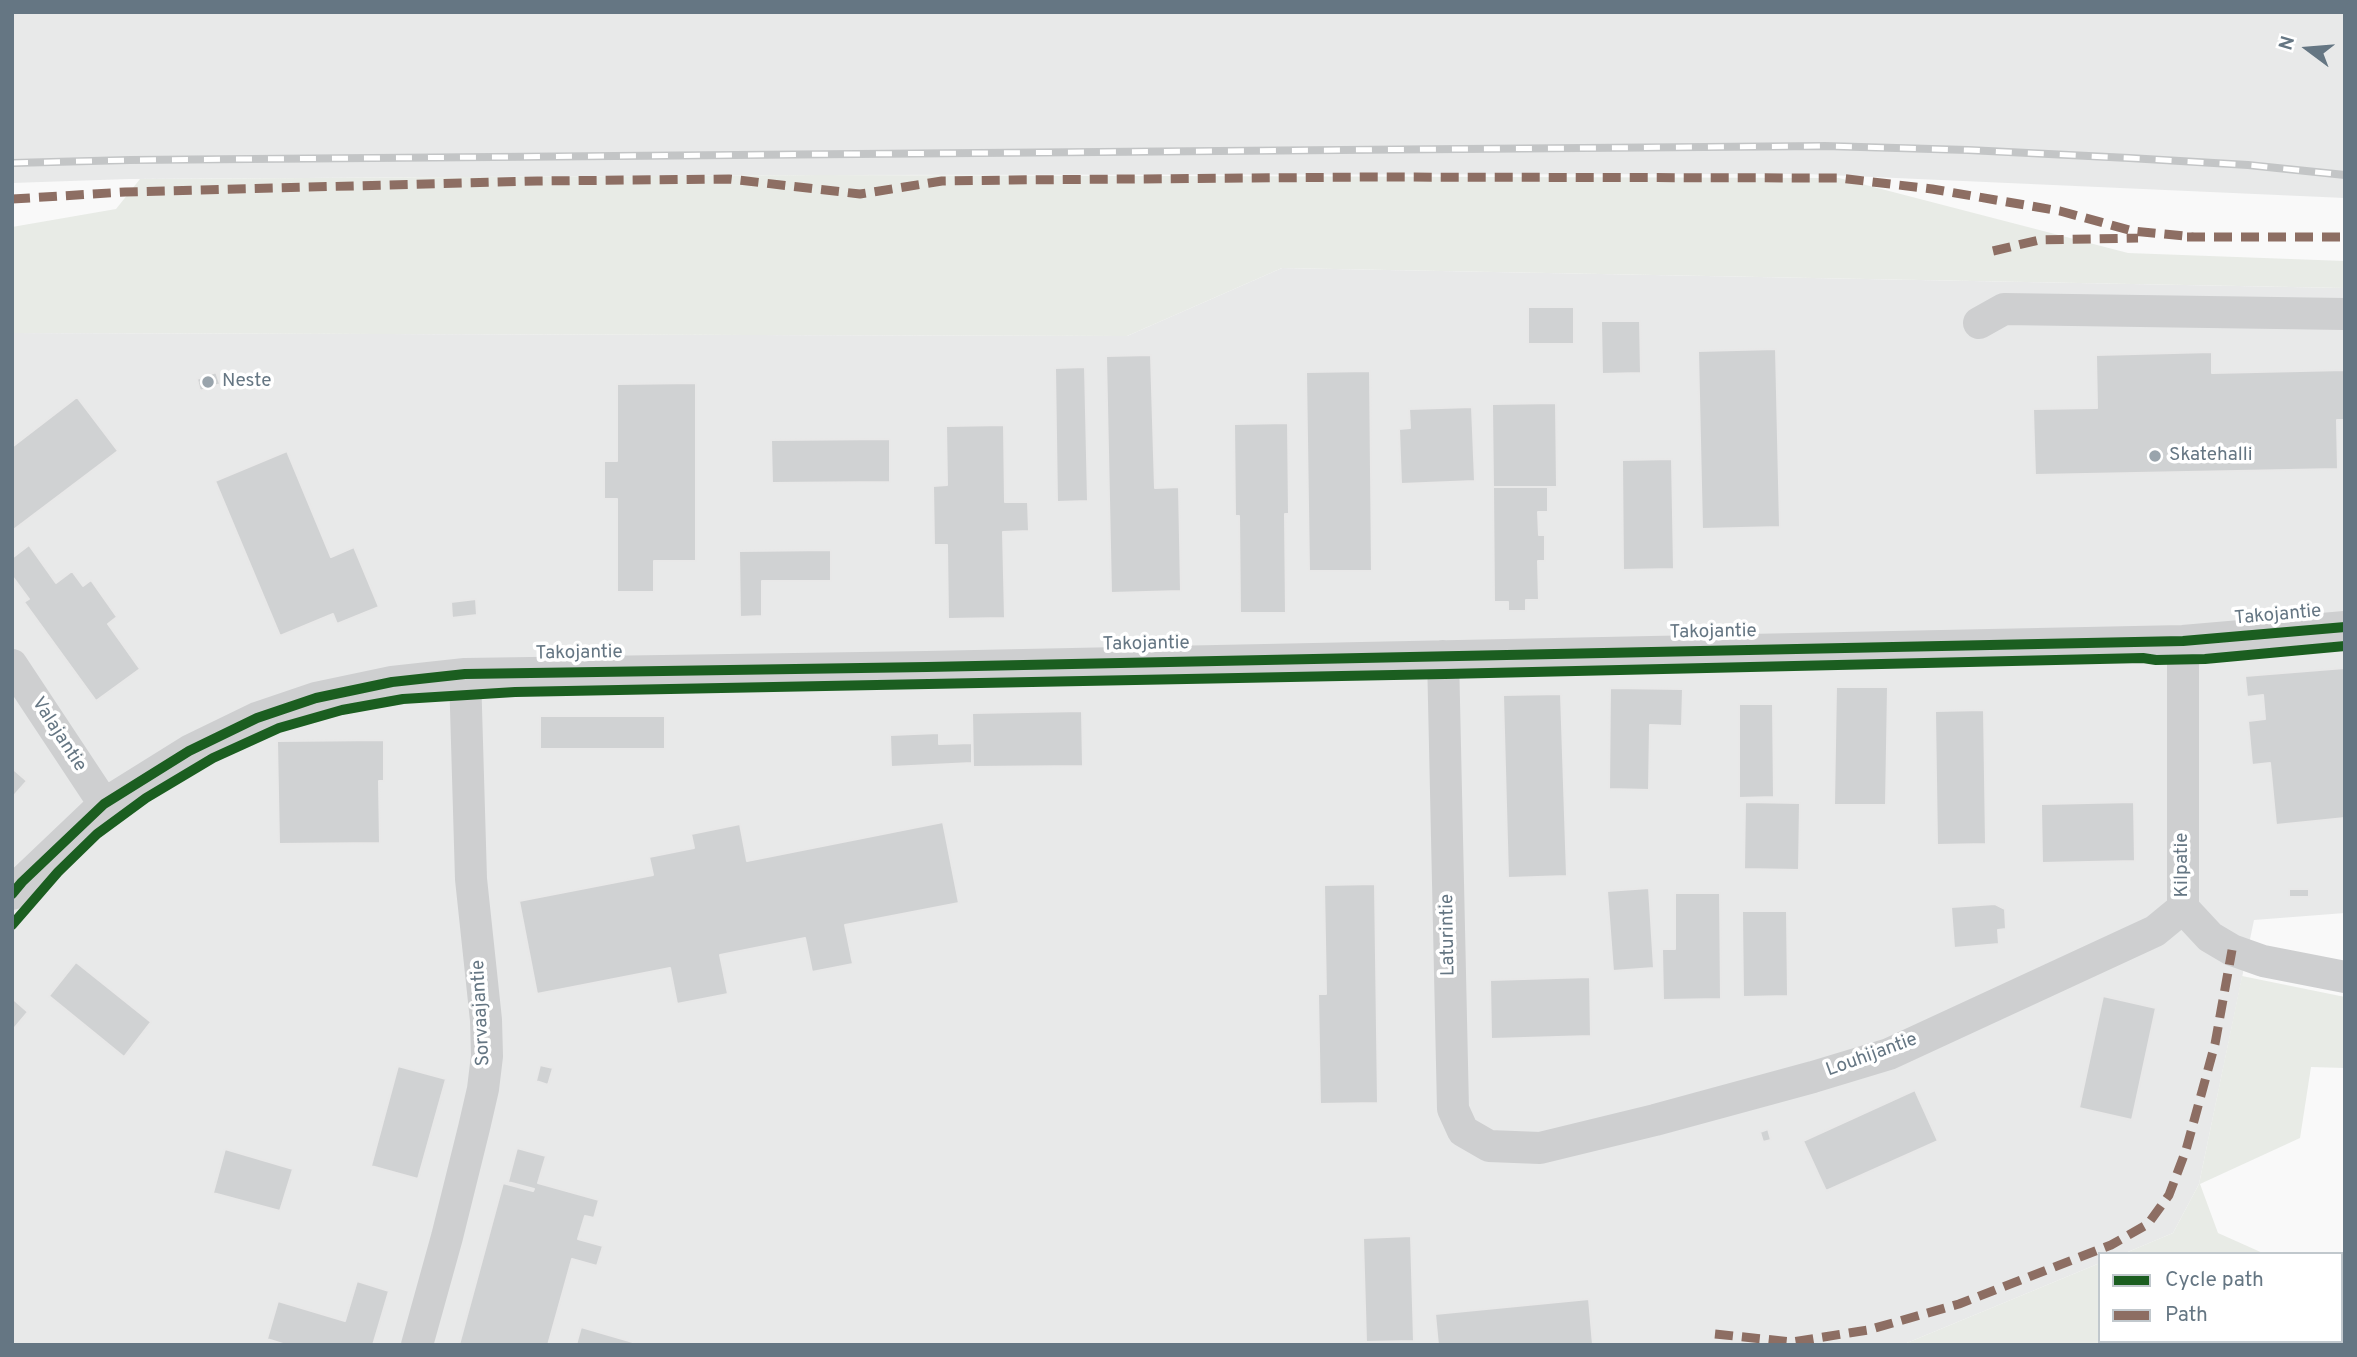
<!DOCTYPE html>
<style>
body{margin:0}
#map{position:relative;width:2357px;height:1357px;overflow:hidden;background:#f9f9f9;font-family:Overpass,sans-serif}
canvas{display:block}
.frame{position:absolute;inset:0;border:14px solid #657683;pointer-events:none}
.legend{position:absolute;left:2098px;top:1252px;width:245px;height:91px;box-sizing:border-box;background:#fff;border:2px solid #c1c8cd;margin:0;padding:9px 12px;list-style:none;font-size:21px;color:#657683}
.legend li{display:flex;align-items:center;gap:14px;height:35px}
.legend b{width:35px;border:2px solid #c1c8cd}
.north{position:absolute;left:2273px;top:14px;width:70px;height:70px;-webkit-text-stroke:5px #fff;paint-order:stroke;rotate:286deg;font-size:19px;font-weight:700;line-height:28px;text-align:center;color:#657683}
.north::after{content:'';display:block;margin:auto;width:24px;height:32px;background:#657683;clip-path:polygon(50% 0,100% 100%,50% 72%,0 100%)}
</style>
<div id="map">
<canvas width="2357" height="1357"></canvas>
<div class="frame"></div>
<ul class="legend">
<li><b style="height:9px;background:#1b5e20"></b>Cycle path</li>
<li><b style="height:9px;background:#8d6e63"></b>Path</li>
</ul>
<div class="north">N</div>
</div>
<script>
const ctx = document.querySelector('canvas').getContext('2d');
ctx.lineJoin = 'round';
function fill(path, color) { ctx.fillStyle = color; ctx.fill(path, 'evenodd'); }
const toPath = rows => new Path2D(rows.map(r => 'M' + r).join(''));
function strokePath(path, color, width, dash) { ctx.strokeStyle = color; ctx.lineWidth = width; ctx.lineCap = dash ? 'butt' : 'round'; ctx.setLineDash(dash || []); ctx.stroke(path); }
function drawText(font, color, halo, rows, align = 'center') {
  ctx.font = font + ' Overpass,sans-serif'; ctx.lineWidth = 7; ctx.setLineDash([]); ctx.textBaseline = 'middle'; ctx.strokeStyle = halo; ctx.fillStyle = color; for (const [text, x, y, turn = 0] of rows) {
    ctx.save(); ctx.translate(x, y); ctx.rotate((+turn || 0) * Math.PI / 180); ctx.textAlign = isNaN(turn) ? turn : align; if (halo) ctx.strokeText(text, 0, 0); ctx.fillText(text, 0, 0); ctx.restore();
  }
}
fill(toPath([
 [12,12,2345,12,2345,198,1806,174,821,175,129,179,12,183],
 [1282,268,2345,288,2345,913,2254,920,2199,1184,2173,1233,2123,1254,2100,1254,2100,1263,1902,1345,12,1345,12,333,1127,336]
]), '#e8e9e9');
fill(toPath([
 [821,175,1839,178,2128,253,2345,261,2345,288,1282,268,1127,336,12,333,12,227,116,209,140,179],
 [2242,976,2345,997,2345,1068,2311,1067,2300,1138,2200,1184,2218,1233,2265,1254,2123,1254,2173,1233,2199,1184],
 [2100,1263,2100,1341,2239,1341,2237,1345,1902,1345]
]), '#e8ebe6');
const building = toPath([
 [1528,307,1574,307,1574,344,1528,344,1528,307],
 [1601,321,1640,321,1641,373,1602,374,1601,321],
 [1776,349,1780,527,1702,529,1698,351,1776,349],
 [2212,352,2212,373,2345,370,2345,420,2337,420,2338,469,2035,475,2033,409,2097,408,2096,355,2212,352],
 [1151,355,1155,488,1179,487,1181,591,1111,593,1106,356,1151,355],
 [1085,367,1088,501,1057,502,1055,368,1085,367],
 [1370,371,1372,571,1309,571,1306,372,1370,371],
 [216,372,220,384,200,391,197,379,216,372],
 [696,383,696,561,654,561,654,592,617,592,617,499,604,499,604,461,617,461,617,384,696,383],
 [77,397,118,451,12,531,12,447,77,397],
 [1556,403,1557,487,1493,487,1492,404,1556,403],
 [1472,407,1475,481,1401,484,1399,429,1410,428,1409,409,1472,407],
 [1288,423,1289,514,1285,514,1286,613,1240,613,1239,516,1235,516,1234,424,1288,423],
 [1004,425,1005,502,1028,502,1029,531,1003,532,1005,618,948,619,947,545,934,545,933,486,947,485,946,426,1004,425],
 [890,439,890,482,772,483,771,440,890,439],
 [287,451,331,557,354,547,379,607,337,624,333,614,280,636,215,481,287,451],
 [1672,459,1674,569,1623,570,1622,460,1672,459],
 [1493,487,1548,487,1548,512,1538,512,1539,535,1545,535,1545,561,1538,561,1539,600,1526,600,1526,611,1508,611,1508,602,1494,602,1493,487],
 [29,545,56,583,72,571,83,586,91,580,117,617,108,624,140,669,96,701,24,602,29,599,12,576,12,558,29,545],
 [831,550,831,581,762,581,762,616,740,617,739,551,831,550],
 [476,599,477,615,452,618,451,602,476,599],
 [2345,668,2345,818,2276,825,2270,763,2252,765,2248,721,2265,719,2263,695,2247,697,2245,676,2345,668],
 [1836,687,1888,687,1886,805,1834,805,1836,687],
 [1610,688,1683,689,1682,726,1650,725,1649,790,1609,789,1610,688],
 [1561,694,1567,876,1508,878,1503,695,1561,694],
 [1739,704,1773,704,1774,797,1739,798,1739,704],
 [1984,710,1986,844,1937,845,1935,711,1984,710],
 [1082,711,1083,766,973,767,972,713,1082,711],
 [540,716,665,716,665,749,540,749,540,716],
 [939,733,939,744,972,743,972,763,891,767,890,735,939,733],
 [384,740,384,781,379,781,380,843,279,844,277,741,384,740],
 [12,768,27,781,12,798,12,768],
 [1745,802,1800,803,1799,870,1744,869,1745,802],
 [2134,802,2135,861,2042,863,2041,804,2134,802],
 [943,822,959,903,845,925,853,964,812,972,805,938,720,955,728,994,677,1004,670,968,537,994,519,901,653,875,649,857,694,848,691,834,740,824,747,861,943,822],
 [1375,884,1378,1103,1320,1104,1318,994,1326,994,1324,885,1375,884],
 [1649,888,1654,968,1613,971,1607,891,1649,888],
 [2289,889,2309,889,2309,897,2289,897,2289,889],
 [1675,893,1720,893,1721,999,1663,1000,1662,949,1675,949,1675,893],
 [1995,904,2005,909,2006,929,1998,930,1999,944,1954,948,1951,907,1995,904],
 [1742,911,1787,911,1788,996,1743,997,1742,911],
 [76,962,151,1022,124,1057,49,996,76,962],
 [1590,977,1591,1036,1491,1039,1490,980,1590,977],
 [2103,996,2156,1008,2132,1120,2079,1108,2103,996],
 [12,998,28,1012,12,1031,12,998],
 [540,1065,553,1068,548,1085,536,1081,540,1065],
 [398,1066,446,1079,418,1179,371,1166,398,1066],
 [1915,1090,1938,1141,1826,1191,1803,1141,1915,1090],
 [1768,1129,1771,1140,1763,1142,1760,1132,1768,1129],
 [517,1148,546,1156,538,1183,599,1200,594,1218,585,1216,578,1239,603,1246,597,1266,572,1259,548,1345,459,1345,503,1183,533,1191,534,1189,508,1182,517,1148],
 [225,1149,293,1169,280,1211,213,1193,225,1149],
 [1411,1236,1414,1341,1366,1342,1363,1238,1411,1236],
 [357,1281,389,1291,373,1345,286,1345,267,1339,278,1301,345,1321,357,1281],
 [1589,1299,1593,1345,1438,1345,1435,1314,1589,1299],
 [581,1327,643,1345,576,1345,581,1327]
]);
fill(building, '#d0d2d3');
strokePath(building, '#e8e8e8', 2);
strokePath(toPath([
 [1979,323,2004,309,2345,314],
 [2183,641,2183,908,2210,937,2232,950,2263,961,2345,977],
 [1443,656,1453,1109,1463,1131,1489,1146,1540,1148,1655,1120,1813,1077,1889,1054,2155,931,2183,908],
 [12,665,104,804],
 [12,894,22,882,104,804,189,751,257,718,316,698,392,682,465,674,927,667,2183,641,2345,627],
 [417,1345,447,1237,474,1128,483,1089,487,1056,486,1020,471,879,465,674]
]), '#cecfd0', 32);
const rail = toPath([
 [12,163,130,160,1825,146,1968,150,2129,158,2248,165,2345,175]
]);
strokePath(rail, '#c3c5c6', 8);
strokePath(rail, '#fff', 5, [16]);
strokePath(toPath([
 [12,199,125,192,537,181,729,179,860,194,942,181,1011,180,1373,177,1839,178,1932,189,2060,211,2133,231,2194,237],
 [2187,237,2345,237],
 [1993,251,2039,240,2138,238],
 [1715,1334,1792,1342,1868,1330,1959,1304,2111,1245,2148,1224,2169,1195,2186,1150,2215,1044,2232,950]
]), '#8d6e63', 9, [18, 9]);
strokePath(toPath([
 [12,894,22,882,104,804,189,751,257,718,316,698,392,682,465,674,927,667,2183,641,2345,627],
 [12,925,58,872,97,834,146,798,213,758,279,728,342,710,403,699,515,692,1445,674,2143,658,2156,660,2205,659,2345,646]
]), '#1b5e20', 10);
for (const [x, y, r, color] of [
 [208,382,7,"#99a4ac"],
 [2155,456,7,"#99a4ac"]
]) { const dot = new Path2D(); dot.arc(x, y, r, 0, 2 * Math.PI); ctx.fillStyle = color; ctx.fill(dot); strokePath(dot, '#fff', 2.5); }
drawText('19px', '#657683', '#fff', [
 ["Neste",222,382],
 ["Skatehalli",2169,456]
], 'left');
drawText('19px', '#657683', '#fff', [
 ["Takojantie",2278,616,-5],
 ["Takojantie",1713,633,-1],
 ["Takojantie",1146,645,-1],
 ["Takojantie",579,654,-1],
 ["Valajantie",58,735,57],
 ["Kilpatie",2183,865,-90],
 ["Laturintie",1449,935,-91],
 ["Sorvaajantie",482,1013,-93],
 ["Louhijantie",1872,1056,-20]
]);
</script>
